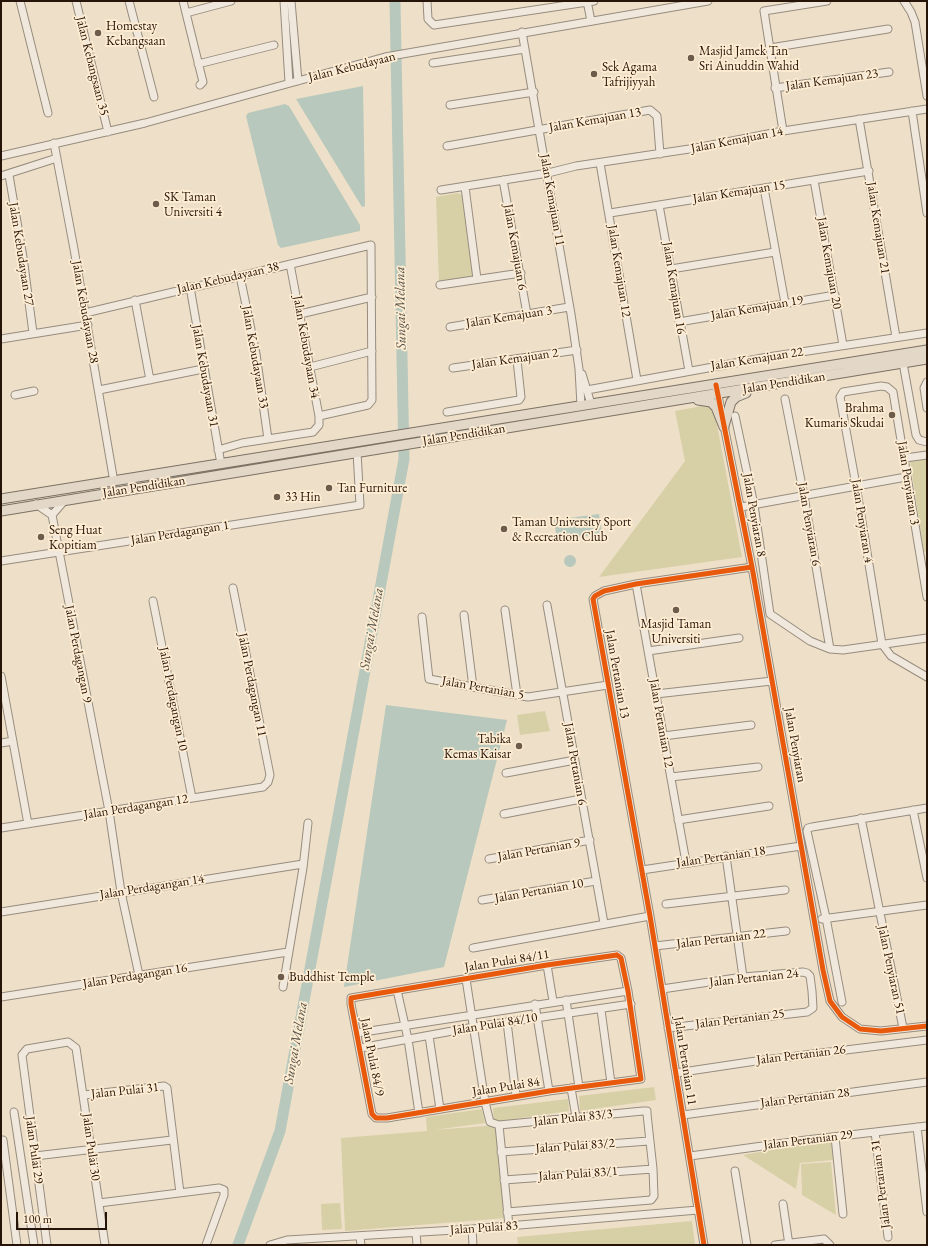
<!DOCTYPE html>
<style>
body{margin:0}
#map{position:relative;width:928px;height:1246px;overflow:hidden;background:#eee0c8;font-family:"EB Garamond",serif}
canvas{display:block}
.frame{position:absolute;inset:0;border:2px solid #271409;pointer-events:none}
.scale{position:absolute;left:16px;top:1212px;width:91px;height:18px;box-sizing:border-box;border:2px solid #271409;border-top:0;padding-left:5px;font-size:12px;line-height:14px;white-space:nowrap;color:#271409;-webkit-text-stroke:3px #feedd2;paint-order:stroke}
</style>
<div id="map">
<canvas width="928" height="1246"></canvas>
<div class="frame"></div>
<div class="scale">100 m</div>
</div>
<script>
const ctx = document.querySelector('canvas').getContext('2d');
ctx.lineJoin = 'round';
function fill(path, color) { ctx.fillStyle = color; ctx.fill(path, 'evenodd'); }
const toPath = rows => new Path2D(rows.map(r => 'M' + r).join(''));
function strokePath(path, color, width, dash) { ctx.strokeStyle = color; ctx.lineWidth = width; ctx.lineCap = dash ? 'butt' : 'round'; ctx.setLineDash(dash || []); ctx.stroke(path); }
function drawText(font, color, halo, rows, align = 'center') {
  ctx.font = font + ' "EB Garamond",serif'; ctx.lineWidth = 3.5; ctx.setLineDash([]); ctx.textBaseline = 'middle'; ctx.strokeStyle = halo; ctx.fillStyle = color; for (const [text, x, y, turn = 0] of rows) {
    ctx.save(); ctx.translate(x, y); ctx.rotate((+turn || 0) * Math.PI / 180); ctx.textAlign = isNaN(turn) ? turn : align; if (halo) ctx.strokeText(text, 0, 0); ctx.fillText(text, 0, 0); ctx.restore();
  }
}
fill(toPath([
 [458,193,462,195,474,274,471,278,439,283,436,197],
 [713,404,742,557,599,577,685,461,675,411],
 [927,459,927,551,924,552,910,461],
 [545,711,550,731,520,735,517,715],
 [654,1087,656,1100,580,1111,579,1096],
 [568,1099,569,1111,494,1122,493,1108],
 [482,1109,485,1123,434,1130,498,1125,506,1218,345,1231,341,1138,427,1131,426,1117],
 [831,1141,833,1160,800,1163,796,1189,743,1155,793,1146],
 [831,1162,836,1215,802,1195,801,1164],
 [340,1203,342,1229,322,1230,321,1204],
 [692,1221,695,1245,518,1245,517,1237]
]), '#d7d0a7');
fill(toPath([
 [363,86,365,206,362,207,296,99],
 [285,104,289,106,360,225,360,231,281,248,278,245,246,116,248,113],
 [599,514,602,534,557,540,554,520],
 '564 561a6 6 0 1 1 12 0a6 6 0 1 1-12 0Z',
 [386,705,507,720,444,967,344,987]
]), '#b8c8bc');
strokePath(toPath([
 [238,1245,280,1131,404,459,395,1]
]), '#b8c8bc', 11);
const minor = toPath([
 [20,1,48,113],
 [76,1,108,132],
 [129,1,154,97],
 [183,1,203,82,200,85],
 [284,1,289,83],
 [291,1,298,81],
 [427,1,428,19,434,25,594,1],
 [587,1,591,21],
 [904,1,911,12,915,22,927,96],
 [186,13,231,1],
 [522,32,571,314,579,369,581,406],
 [770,48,888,29],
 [433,63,525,49],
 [198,64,274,45],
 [775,88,889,72],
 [450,105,534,92],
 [912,111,927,213],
 [859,119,896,337],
 [783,131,764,11,827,1],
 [54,143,74,249,114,482],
 [447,146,650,110,657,116,660,154],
 [1,156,145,123,385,57,708,1],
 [600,163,637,380],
 [9,175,23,257,33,333],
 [1,176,57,158],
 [503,180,527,314],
 [814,180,843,345],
 [465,187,477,279],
 [764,188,785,303],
 [441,190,548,173,576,166,696,148,783,131,927,109],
 [659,205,689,371],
 [610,213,869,171],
 [671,269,775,252],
 [240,276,256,354,268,439],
 [440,285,521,273],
 [190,287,221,464],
 [135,300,150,380],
 [85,313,371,245,372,400,368,405,319,416],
 [300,314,372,297],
 [679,322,835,295],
 [450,327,569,307],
 [1,339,88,325],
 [903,363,916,435,919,440,927,442],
 [310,367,372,351],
 [453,368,577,350],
 [582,374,591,404],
 [927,382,924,388,927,408],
 [716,385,752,567,823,970,830,1001,842,1017,860,1029,881,1031,927,1026],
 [99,390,203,369],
 [587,390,768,357,927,333],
 [15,395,34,391],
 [785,399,804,496,830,649],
 [447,412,519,400,521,397,517,360],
 [735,416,754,505,770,614,810,641,830,649,843,650,927,638],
 [218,450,242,443,313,432,319,425,319,416,290,264],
 [905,458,927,455],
 [36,504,52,515,109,811,121,892,139,975],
 [741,507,906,477],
 [52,515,65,500],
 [1,561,360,505,357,452],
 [636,584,686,862],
 [927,597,893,392,887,387,881,386,843,392,840,397,856,485,882,644,891,656,927,677],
 [153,601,192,798],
 [547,605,604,923],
 [505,610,517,695],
 [464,615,473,687],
 [422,617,429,679,528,697,608,685],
 [648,651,739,638],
 [1,676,28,824],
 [656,694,772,681],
 [663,736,751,725],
 [1,743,13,741],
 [506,773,575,760],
 [671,777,758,767],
 [913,810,927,878],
 [504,814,581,799],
 [861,818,903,1028],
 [678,820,769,806],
 [1,828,263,787,268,782,270,775,233,588],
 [726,856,743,977],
 [489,859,590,840],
 [642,870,801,846],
 [482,900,596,881],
 [666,904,785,890],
 [1,912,303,864],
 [822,919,927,905],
 [655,946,786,931],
 [473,948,650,916],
 [617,955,621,958,628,991,641,1079,549,1091,387,1118,376,1118,372,1114,351,1004,351,998,547,965,617,955],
 [547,965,553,1001],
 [466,979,485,1102,490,1122,499,1125,643,1111,647,1111,647,1114,653,1169,654,1196,651,1200,507,1212],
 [283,987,303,868,308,823],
 [662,989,743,977,803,972,807,973,810,976,812,991,813,1008,807,1012,668,1028],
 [397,990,408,1039,419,1113],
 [1,997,288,952],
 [566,1000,579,1087],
 [842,1002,826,918,807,831,808,828,812,827,927,808],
 [535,1004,549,1091],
 [601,1010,611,1083],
 [507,1022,516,1096],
 [357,1033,628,991],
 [429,1036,440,1109],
 [360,1048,474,1027,631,1004],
 [676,1073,756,1061,927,1040],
 [571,1088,576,1117],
 [84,1095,164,1086,167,1088,180,1193],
 [14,1112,34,1245],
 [683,1115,927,1082],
 [499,1125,509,1226],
 [917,1127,927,1212],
 [875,1132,888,1237],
 [835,1137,843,1214],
 [3,1140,17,1245],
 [501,1152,649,1141],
 [35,1156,172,1140],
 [690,1156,806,1140,927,1126],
 [735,1171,747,1245],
 [504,1180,653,1169],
 [99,1203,219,1188,224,1190,224,1195,206,1245],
 [783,1204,789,1245],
 [472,1229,473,1245],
 [416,1232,417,1245],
 [360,1237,361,1245],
 [47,1245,22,1055,27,1049,68,1042,76,1048,105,1245],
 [270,1245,287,1240,472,1229,698,1210],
 [704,1245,650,916,593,599,595,596,604,591,636,584,752,567],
 [775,1245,824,1239,830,1245]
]);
const major = toPath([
 [698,400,711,402,716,407,724,427],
 [724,426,731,402,736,397,746,393],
 [1,499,927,350],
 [1,511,927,359]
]);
strokePath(minor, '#978c7e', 9);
strokePath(major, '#7b7164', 11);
strokePath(minor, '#f0e8dc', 7);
strokePath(major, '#e3d8c7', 9);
strokePath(toPath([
 [716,385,752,567,823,970,830,1001,842,1017,860,1029,881,1031,927,1026],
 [617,955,621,958,628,991,641,1079,549,1091,387,1118,376,1118,372,1114,351,1004,351,998,547,965,617,955],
 [704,1245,650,916,593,599,595,596,604,591,636,584,752,567]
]), '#e8590c', 5);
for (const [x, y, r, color] of [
 [98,33,4,"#6d5b4c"],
 [691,58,4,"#6d5b4c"],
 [594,74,4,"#6d5b4c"],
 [156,204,4,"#6d5b4c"],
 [892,415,4,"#6d5b4c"],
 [329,488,4,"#6d5b4c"],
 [277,497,4,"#6d5b4c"],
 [504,529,4,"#6d5b4c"],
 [41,537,4,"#6d5b4c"],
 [676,610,4,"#6d5b4c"],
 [519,746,4,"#6d5b4c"],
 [281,977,4,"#6d5b4c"]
]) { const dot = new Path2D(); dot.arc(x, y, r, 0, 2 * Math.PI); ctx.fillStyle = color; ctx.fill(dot); strokePath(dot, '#feedd2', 1.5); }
drawText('13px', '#271409', '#feedd2', [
 ["Homestay",106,26],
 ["Kebangsaan",106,41],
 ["Masjid Jamek Tan",699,51],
 ["Sri Ainuddin Wahid",699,66],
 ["Sek Agama",602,67],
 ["Tafrijiyyah",602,82],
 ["SK Taman",164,197],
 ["Universiti 4",164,212],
 ["Brahma",884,408,"right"],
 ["Kumaris Skudai",884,423,"right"],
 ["Tan Furniture",337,488],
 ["33 Hin",285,497],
 ["Taman University Sport",512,522],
 ["& Recreation Club",512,537],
 ["Seng Huat",49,530],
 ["Kopitiam",49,545],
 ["Masjid Taman",676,624,"center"],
 ["Universiti",676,639,"center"],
 ["Tabika",511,739,"right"],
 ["Kemas Kaisar",511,754,"right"],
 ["Buddhist Temple",289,977]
], 'left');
drawText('13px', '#271409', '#feedd2', [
 ["Jalan Kebangsaan 35",92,66,76],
 ["Jalan Kebudayaan",352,67,-14],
 ["Jalan Kemajuan 23",832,80,-8],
 ["Jalan Kemajuan 13",595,120,-10],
 ["Jalan Kemajuan 14",737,140,-11],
 ["Jalan Kemajuan 15",739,192,-9],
 ["Jalan Kemajuan 11",552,200,80],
 ["Jalan Kemajuan 21",878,228,81],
 ["Jalan Kemajuan 6",515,247,80],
 ["Jalan Kebudayaan 27",21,254,81],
 ["Jalan Kemajuan 20",829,263,80],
 ["Jalan Kemajuan 12",619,271,81],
 ["Jalan Kebudayaan 38",228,278,-13],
 ["Jalan Kemajuan 16",674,288,81],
 ["Jalan Kemajuan 19",757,308,-10],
 ["Jalan Kebudayaan 28",85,312,80],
 ["Jalan Kemajuan 3",509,317,-9],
 ["Jalan Kebudayaan 34",306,347,80],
 ["Jalan Kebudayaan 33",255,357,80],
 ["Jalan Kemajuan 2",515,359,-8],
 ["Jalan Kemajuan 22",757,359,-9],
 ["Jalan Kebudayaan 31",205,376,80],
 ["Jalan Pendidikan",784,383,-9],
 ["Jalan Pendidikan",464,435,-9],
 ["Jalan Penyiaran 3",908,483,81],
 ["Jalan Pendidikan",144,487,-9],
 ["Jalan Penyiaran 8",754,515,80],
 ["Jalan Penyiaran 4",862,521,81],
 ["Jalan Penyiaran 6",809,524,80],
 ["Jalan Perdagangan 1",180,533,-9],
 ["Jalan Perdagangan 9",78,654,79],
 ["Jalan Pertanian 13",617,674,80],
 ["Jalan Perdagangan 11",252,685,79],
 ["Jalan Pertanian 5",483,688,10],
 ["Jalan Perdagangan 10",173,699,79],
 ["Jalan Pertanian 12",661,723,80],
 ["Jalan Penyiaran",795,745,80],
 ["Jalan Pertanian 6",575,764,80],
 ["Jalan Perdagangan 12",136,807,-9],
 ["Jalan Pertanian 9",539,850,-10],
 ["Jalan Pertanian 18",721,857,-8],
 ["Jalan Perdagangan 14",152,887,-9],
 ["Jalan Pertanian 10",539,891,-10],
 ["Jalan Pertanian 22",721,939,-7],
 ["Jalan Pulai 84/11",507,961,-9],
 ["Jalan Penyiaran 51",891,970,78],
 ["Jalan Perdagangan 16",135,976,-9],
 ["Jalan Pertanian 24",754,978,-6],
 ["Jalan Pertanian 25",740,1019,-7],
 ["Jalan Pulai 84/10",495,1024,-9],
 ["Jalan Pertanian 26",801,1055,-7],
 ["Jalan Pulai 84/9",372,1057,79],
 ["Jalan Pertanian 11",685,1061,81],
 ["Jalan Pulai 84",506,1087,-9],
 ["Jalan Pulai 31",125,1091,-6],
 ["Jalan Pertanian 28",805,1098,-7],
 ["Jalan Pulai 83/3",573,1118,-6],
 ["Jalan Pertanian 29",808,1140,-7],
 ["Jalan Pulai 83/2",575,1146,-4],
 ["Jalan Pulai 30",91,1147,82],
 ["Jalan Pulai 29",34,1150,82],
 ["Jalan Pulai 83/1",578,1174,-4],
 ["Jalan Pertanian 31",881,1184,-97],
 ["Jalan Pulai 83",484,1228,-4]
]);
drawText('italic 14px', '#524f46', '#feedd2', [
 ["Sungai Melana",401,308,-91],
 ["Sungai Melana",372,629,-80],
 ["Sungai Melana",296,1043,-80]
]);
</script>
